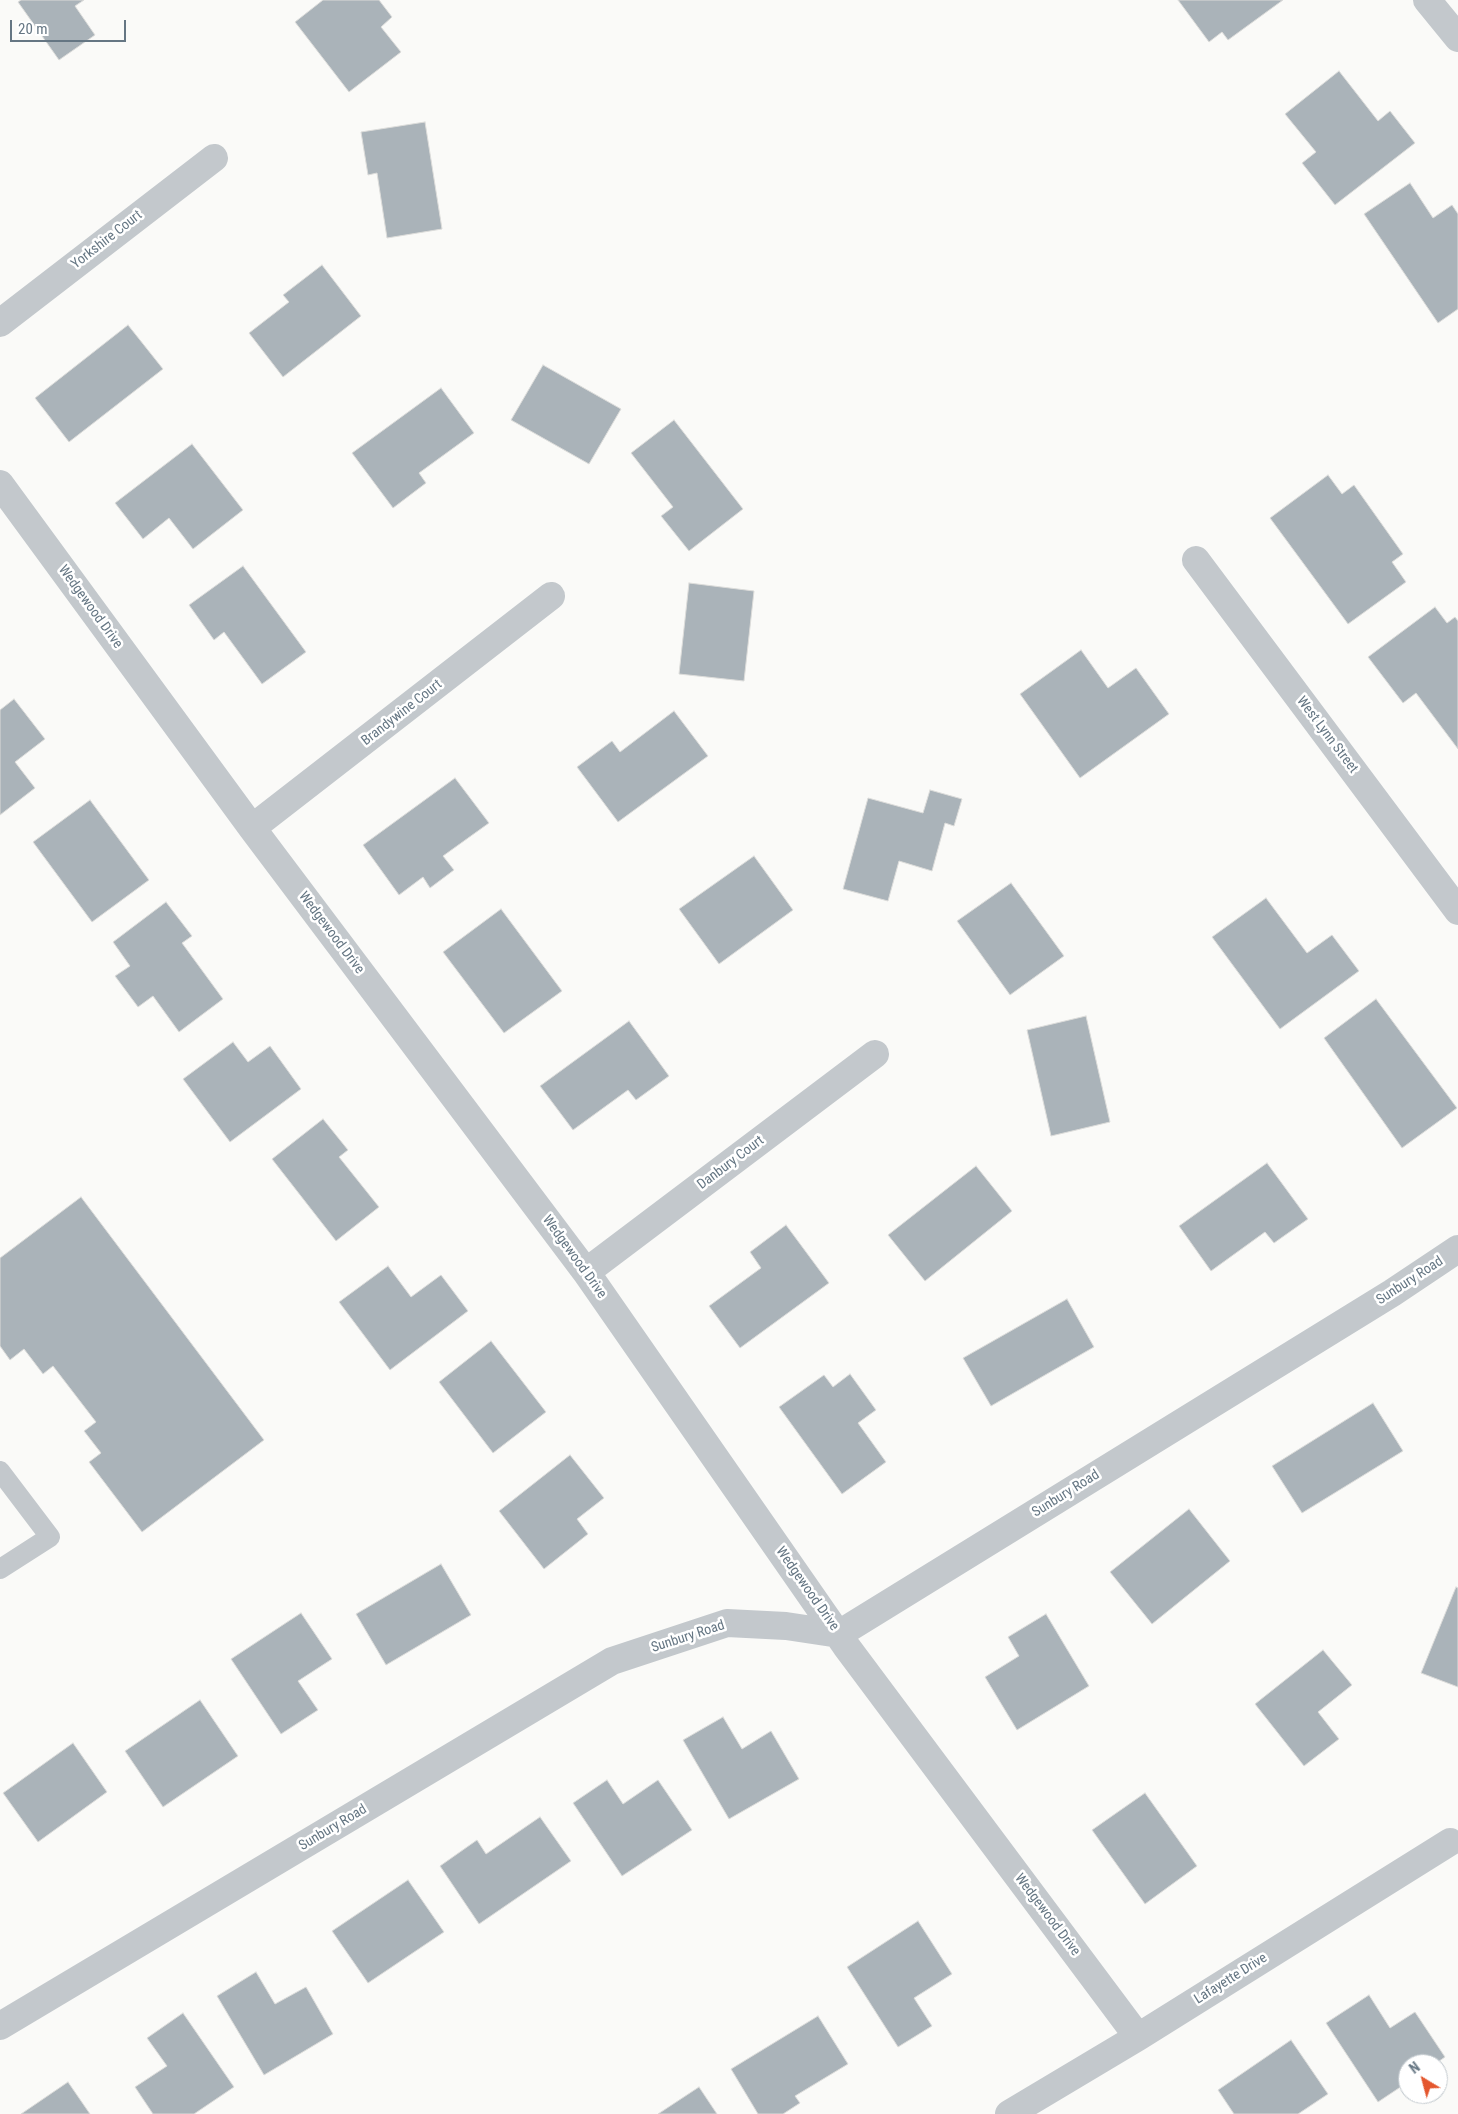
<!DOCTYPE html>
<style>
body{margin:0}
#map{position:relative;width:1458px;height:2114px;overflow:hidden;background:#fafaf8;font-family:"Roboto Condensed",sans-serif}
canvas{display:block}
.north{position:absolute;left:1398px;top:2054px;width:50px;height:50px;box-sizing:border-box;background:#fff;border:1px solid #c1c8cd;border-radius:50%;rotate:323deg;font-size:14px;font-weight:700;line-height:20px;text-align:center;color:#657683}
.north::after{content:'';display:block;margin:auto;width:18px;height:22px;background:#e4572e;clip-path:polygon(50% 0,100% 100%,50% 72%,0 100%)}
.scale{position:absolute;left:10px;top:20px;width:116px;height:22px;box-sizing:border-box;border:2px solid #657683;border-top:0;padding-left:6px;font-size:15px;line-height:18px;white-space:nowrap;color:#657683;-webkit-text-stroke:4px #fff;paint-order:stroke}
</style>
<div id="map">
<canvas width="1458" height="2114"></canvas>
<div class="north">N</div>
<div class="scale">20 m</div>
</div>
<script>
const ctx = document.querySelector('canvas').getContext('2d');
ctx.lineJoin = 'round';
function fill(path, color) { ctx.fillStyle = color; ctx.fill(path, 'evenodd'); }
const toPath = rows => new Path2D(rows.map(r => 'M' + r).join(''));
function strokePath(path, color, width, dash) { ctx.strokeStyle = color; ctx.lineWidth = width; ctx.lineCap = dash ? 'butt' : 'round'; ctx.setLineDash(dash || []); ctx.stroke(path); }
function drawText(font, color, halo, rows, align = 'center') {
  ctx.font = font + ' "Roboto Condensed",sans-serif'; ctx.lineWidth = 5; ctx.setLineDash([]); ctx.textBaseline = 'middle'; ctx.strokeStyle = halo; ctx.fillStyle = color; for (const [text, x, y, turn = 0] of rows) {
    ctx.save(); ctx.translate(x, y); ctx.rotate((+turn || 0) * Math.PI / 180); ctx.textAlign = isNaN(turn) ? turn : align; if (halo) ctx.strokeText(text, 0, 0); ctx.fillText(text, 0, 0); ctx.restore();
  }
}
const building = toPath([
 [21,0,84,0,75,6,95,35,59,60,18,2,21,0],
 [323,0,379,0,392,17,381,27,401,52,349,92,295,22,323,0],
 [1178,0,1283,0,1228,40,1222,32,1209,42,1178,0],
 [1339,71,1378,121,1390,111,1415,143,1335,205,1302,163,1316,152,1285,114,1339,71],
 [425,122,442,229,387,238,377,173,368,175,361,132,425,122],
 [1410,183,1433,218,1452,205,1458,214,1458,309,1438,323,1364,214,1410,183],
 [322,265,361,316,283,377,249,333,289,302,283,295,322,265],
 [128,325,163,369,69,442,35,398,128,325],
 [543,365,621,409,589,464,511,420,543,365],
 [441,388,474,433,419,473,426,483,393,508,352,453,441,388],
 [674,420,743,509,689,551,661,516,673,507,631,453,674,420],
 [192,444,243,510,193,549,169,518,143,539,115,503,192,444],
 [1328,475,1342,494,1354,485,1403,554,1392,562,1406,582,1348,624,1270,518,1328,475],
 [243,566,306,652,262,684,224,632,214,640,189,605,243,566],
 [689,583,754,591,744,681,679,674,689,583],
 [1435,607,1447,623,1455,617,1458,621,1458,749,1416,693,1403,703,1368,657,1435,607],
 [1081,650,1108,688,1136,668,1169,714,1080,778,1020,694,1081,650],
 [14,699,45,739,15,762,35,788,0,815,0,710,14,699],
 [674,711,708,756,618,822,577,767,612,741,620,752,674,711],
 [455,778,489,823,443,856,454,870,430,888,423,877,399,895,363,845,455,778],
 [930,790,962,799,954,826,945,823,932,871,899,861,888,901,843,889,868,798,923,813,930,790],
 [90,800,149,880,92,922,33,842,90,800],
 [754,856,793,910,719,964,679,909,754,856],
 [1011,883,1064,956,1010,995,957,921,1011,883],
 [1266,898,1307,953,1332,935,1359,971,1280,1029,1212,937,1266,898],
 [166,902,192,936,182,943,223,999,179,1032,153,996,138,1007,115,976,130,966,113,942,166,902],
 [501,909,562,991,504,1033,443,952,501,909],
 [1376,999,1457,1108,1402,1148,1324,1038,1376,999],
 [1086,1016,1110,1122,1051,1136,1027,1030,1086,1016],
 [629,1021,669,1076,636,1100,628,1090,573,1130,540,1086,629,1021],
 [233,1042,248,1062,270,1046,301,1089,230,1142,183,1079,233,1042],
 [323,1119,348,1150,339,1157,379,1207,336,1241,272,1159,323,1119],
 [1267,1163,1308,1219,1274,1243,1265,1232,1211,1271,1179,1226,1267,1163],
 [976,1166,1012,1211,925,1281,888,1235,976,1166],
 [81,1197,264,1440,142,1532,89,1462,101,1453,84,1431,96,1422,53,1366,43,1374,24,1349,10,1360,0,1346,0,1258,81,1197],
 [786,1225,829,1283,740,1348,709,1306,761,1268,750,1252,786,1225],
 [388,1266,411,1297,441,1275,468,1311,390,1370,339,1302,388,1266],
 [1067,1299,1094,1347,991,1406,963,1358,1067,1299],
 [491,1341,546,1412,493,1453,439,1382,491,1341],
 [850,1374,876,1410,858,1423,886,1462,842,1494,779,1407,824,1375,833,1387,850,1374],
 [1373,1403,1403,1451,1302,1513,1272,1466,1373,1403],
 [570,1455,604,1498,577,1519,588,1534,544,1569,499,1511,570,1455],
 [1189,1509,1230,1561,1152,1624,1110,1572,1189,1509],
 [441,1564,471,1615,386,1665,356,1614,441,1564],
 [1456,1587,1458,1588,1458,1687,1421,1673,1456,1587],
 [301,1613,332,1659,298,1681,318,1710,281,1734,231,1659,301,1613],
 [1046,1614,1089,1686,1017,1730,985,1677,1019,1656,1008,1637,1046,1614],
 [1323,1650,1352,1685,1318,1712,1339,1739,1304,1766,1255,1704,1323,1650],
 [200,1700,238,1756,163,1807,125,1751,200,1700],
 [723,1717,742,1749,771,1731,799,1779,729,1819,683,1740,723,1717],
 [73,1743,107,1792,38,1842,3,1793,73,1743],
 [607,1780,623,1804,658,1780,692,1830,622,1876,573,1803,607,1780],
 [1145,1793,1197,1866,1145,1904,1092,1830,1145,1793],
 [540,1817,571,1861,479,1924,440,1866,477,1840,486,1854,540,1817],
 [408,1880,444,1932,368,1983,332,1931,408,1880],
 [918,1921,952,1974,914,1998,932,2026,898,2047,847,1967,918,1921],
 [256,1972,275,2004,306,1987,333,2034,264,2075,217,1996,256,1972],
 [1369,1995,1390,2028,1415,2012,1445,2057,1435,2064,1408,2064,1408,2082,1378,2102,1326,2023,1369,1995],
 [183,2013,234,2087,194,2114,153,2114,135,2087,167,2066,147,2038,183,2013],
 [818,2016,848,2064,795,2096,800,2103,783,2114,758,2114,731,2069,818,2016],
 [1291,2040,1328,2094,1298,2114,1234,2114,1218,2090,1291,2040],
 [68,2082,90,2114,21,2114,68,2082],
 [699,2087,717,2114,658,2114,699,2087]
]);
fill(building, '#aab3b9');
strokePath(building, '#dcdcda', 1);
strokePath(toPath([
 [0,1471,50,1537,0,1569]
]), '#c3c8cc', 20);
strokePath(toPath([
 [1427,0,1458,38],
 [0,323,214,158],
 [0,484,252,828,586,1272,846,1646,1138,2037],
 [1196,560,1458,911],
 [252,828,551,596],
 [586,1272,875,1054],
 [0,2026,612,1661,727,1623,786,1626,839,1634,1392,1293,1458,1249],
 [1009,2114,1138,2037,1450,1842]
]), '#c3c8cc', 28);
drawText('14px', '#657683', '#fff', [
 ["Yorkshire Court",107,240,-38],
 ["Wedgewood Drive",90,607,54],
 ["Brandywine Court",402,713,-38],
 ["West Lynn Street",1327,735,53],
 ["Wedgewood Drive",331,933,53],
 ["Danbury Court",731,1163,-37],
 ["Wedgewood Drive",574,1257,54],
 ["Sunbury Road",1410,1281,-33],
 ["Sunbury Road",1066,1494,-32],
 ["Wedgewood Drive",807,1589,55],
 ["Sunbury Road",688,1637,-18],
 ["Sunbury Road",333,1828,-31],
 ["Wedgewood Drive",1047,1915,53],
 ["Lafayette Drive",1231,1979,-32]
]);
</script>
